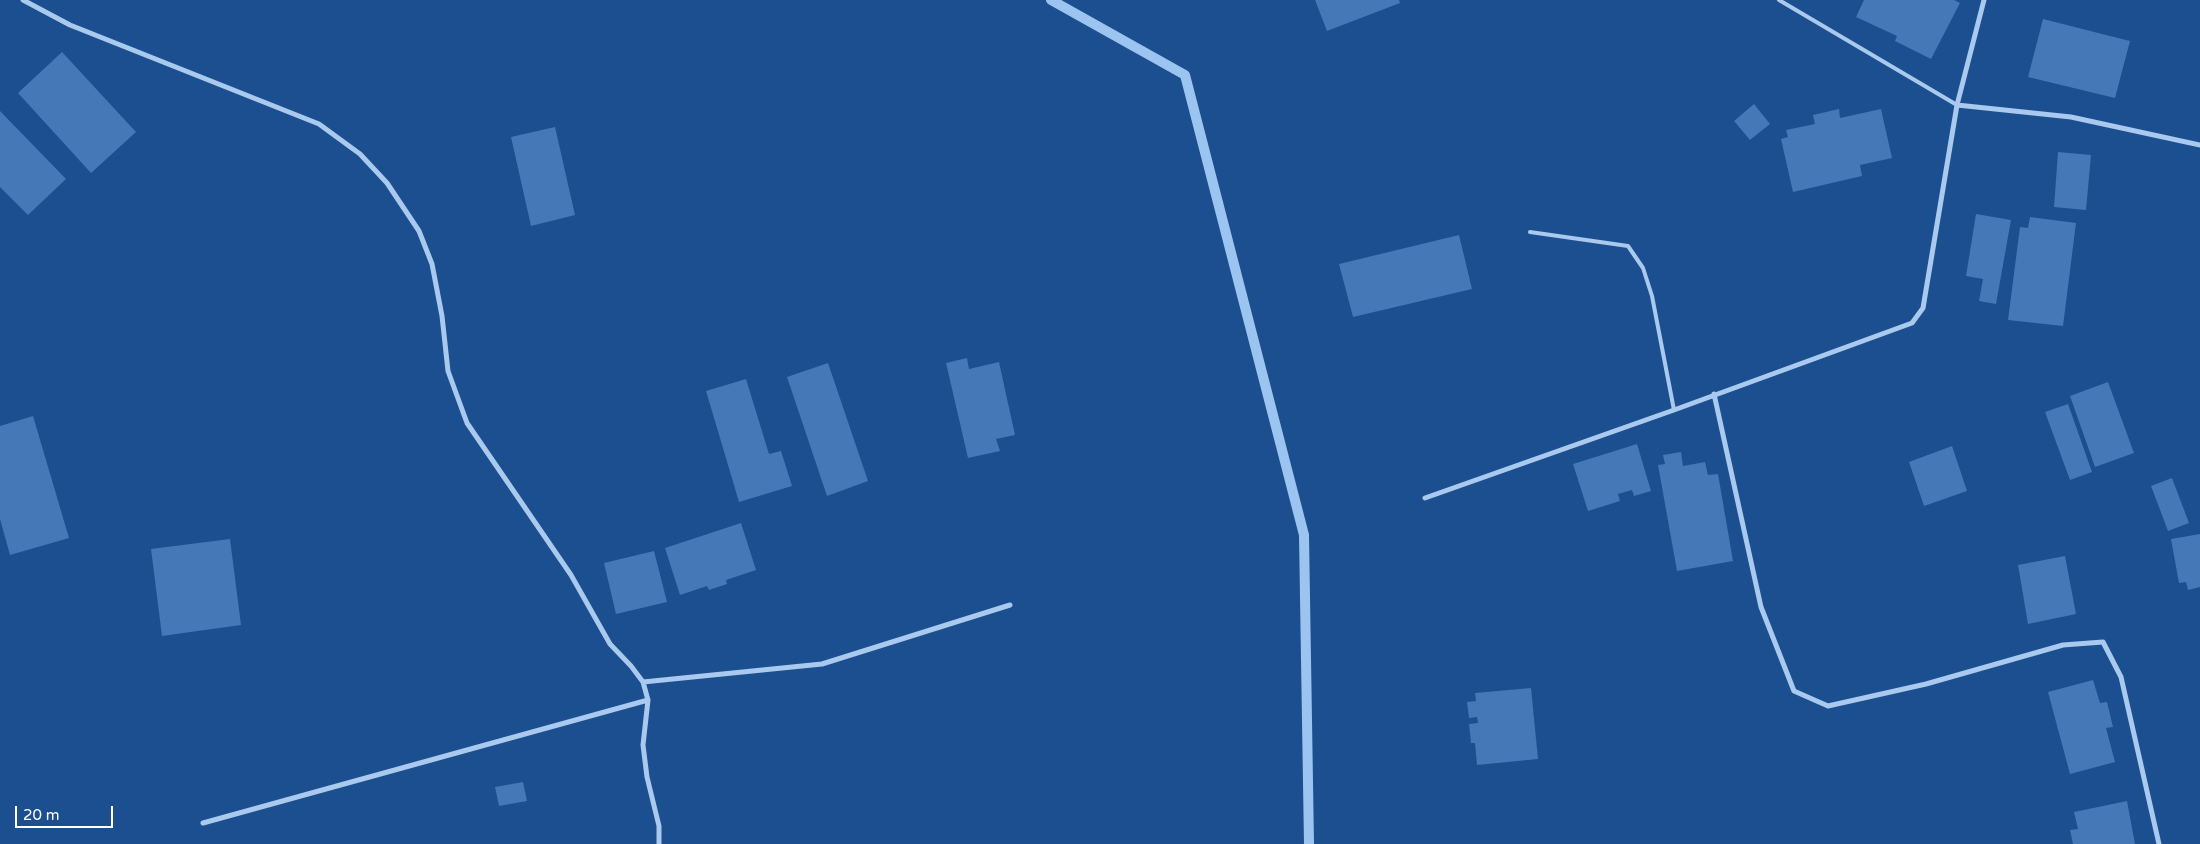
<!DOCTYPE html>
<style>
body{margin:0}
#map{position:relative;width:2200px;height:844px;overflow:hidden;background:#1b4f8f;font-family:"Varela Round",sans-serif}
canvas{display:block}
.scale{position:absolute;left:15px;top:806px;width:98px;height:22px;box-sizing:border-box;border:2px solid #fff;border-top:0;padding-left:6px;font-size:15px;line-height:18px;white-space:nowrap;color:#fff;-webkit-text-stroke:4px #1b4f8f;paint-order:stroke}
</style>
<div id="map">
<canvas width="2200" height="844"></canvas>
<div class="scale">20 m</div>
</div>
<script>
const ctx = document.querySelector('canvas').getContext('2d');
ctx.lineJoin = 'round';
const toPath = rows => new Path2D(rows.map(r => 'M' + r).join(''));
function strokePath(path, color, width, dash) { ctx.strokeStyle = color; ctx.lineWidth = width; ctx.lineCap = dash ? 'butt' : 'round'; ctx.setLineDash(dash || []); ctx.stroke(path); }
function fill(path, color) { ctx.fillStyle = color; ctx.fill(path, 'evenodd'); }
strokePath(toPath([
 [1051,0,1185,75,1304,535,1309,844]
]), '#9cc4f0', 10);
fill(toPath([
 [1315,0,1399,0,1400,3,1327,31],
 [1864,0,1954,0,1960,3,1931,59,1895,41,1897,36,1856,17],
 [2043,19,2130,41,2115,98,2028,77],
 [62,52,136,132,91,173,18,93],
 [1754,104,1770,124,1750,140,1734,121],
 [1839,109,1840,118,1881,109,1892,158,1860,165,1862,176,1793,192,1781,139,1788,137,1786,130,1815,124,1813,115],
 [0,111,66,179,28,215,0,187],
 [555,127,575,215,531,226,511,137],
 [2058,152,2091,155,2086,210,2054,207],
 [1976,214,2011,220,1996,304,1979,301,1983,279,1966,276],
 [2030,217,2076,223,2063,326,2008,320,2020,227,2028,228],
 [1459,235,1472,289,1353,317,1339,264],
 [967,358,969,369,999,362,1015,435,996,439,1000,451,968,458,946,363],
 [828,363,868,481,827,496,787,377],
 [746,379,769,454,781,451,792,486,739,502,706,391],
 [2108,382,2134,453,2095,467,2070,396],
 [2068,404,2092,472,2070,480,2045,412],
 [33,416,69,538,10,555,0,519,0,426],
 [1637,444,1651,491,1634,496,1632,490,1618,494,1620,501,1588,511,1573,464],
 [1952,446,1967,491,1924,506,1909,462],
 [1681,452,1683,466,1705,462,1708,475,1718,474,1733,561,1677,571,1658,465,1665,464,1663,455],
 [2172,478,2189,523,2168,531,2151,486],
 [741,523,756,570,726,580,727,584,709,590,707,586,680,595,665,548],
 [2200,534,2200,587,2188,590,2186,582,2179,583,2171,539],
 [230,539,241,625,162,636,151,549],
 [654,551,667,602,616,614,604,563],
 [2065,556,2076,614,2028,624,2018,565],
 [2093,680,2100,703,2107,702,2113,727,2106,728,2115,762,2070,774,2048,692],
 [1531,688,1538,759,1477,765,1475,743,1471,743,1469,724,1478,723,1477,717,1469,718,1467,702,1476,701,1475,693],
 [523,782,527,801,499,806,495,787],
 [2127,801,2135,844,2073,844,2070,830,2078,829,2074,812]
]), '#4478b7');
strokePath(toPath([
 [1779,0,1957,105],
 [1530,232,1628,246,1643,268,1652,296,1674,410]
]), '#a9c9ee', 4);
strokePath(toPath([
 [23,0,70,25,319,124,360,154,387,183,419,231,432,264,442,316,448,371,467,423,571,575,610,644,631,666,643,682,648,700,643,745,647,777,659,826,659,844],
 [1957,105,2071,117,2200,145],
 [1714,394,1761,607,1794,691,1828,706,1926,684,2063,645,2103,642,2121,677,2159,844],
 [1425,498,1674,410,1912,323,1923,308,1957,105,1984,0],
 [643,682,822,664,1010,605],
 [203,823,648,700]
]), '#a9c9ee', 5);
</script>
